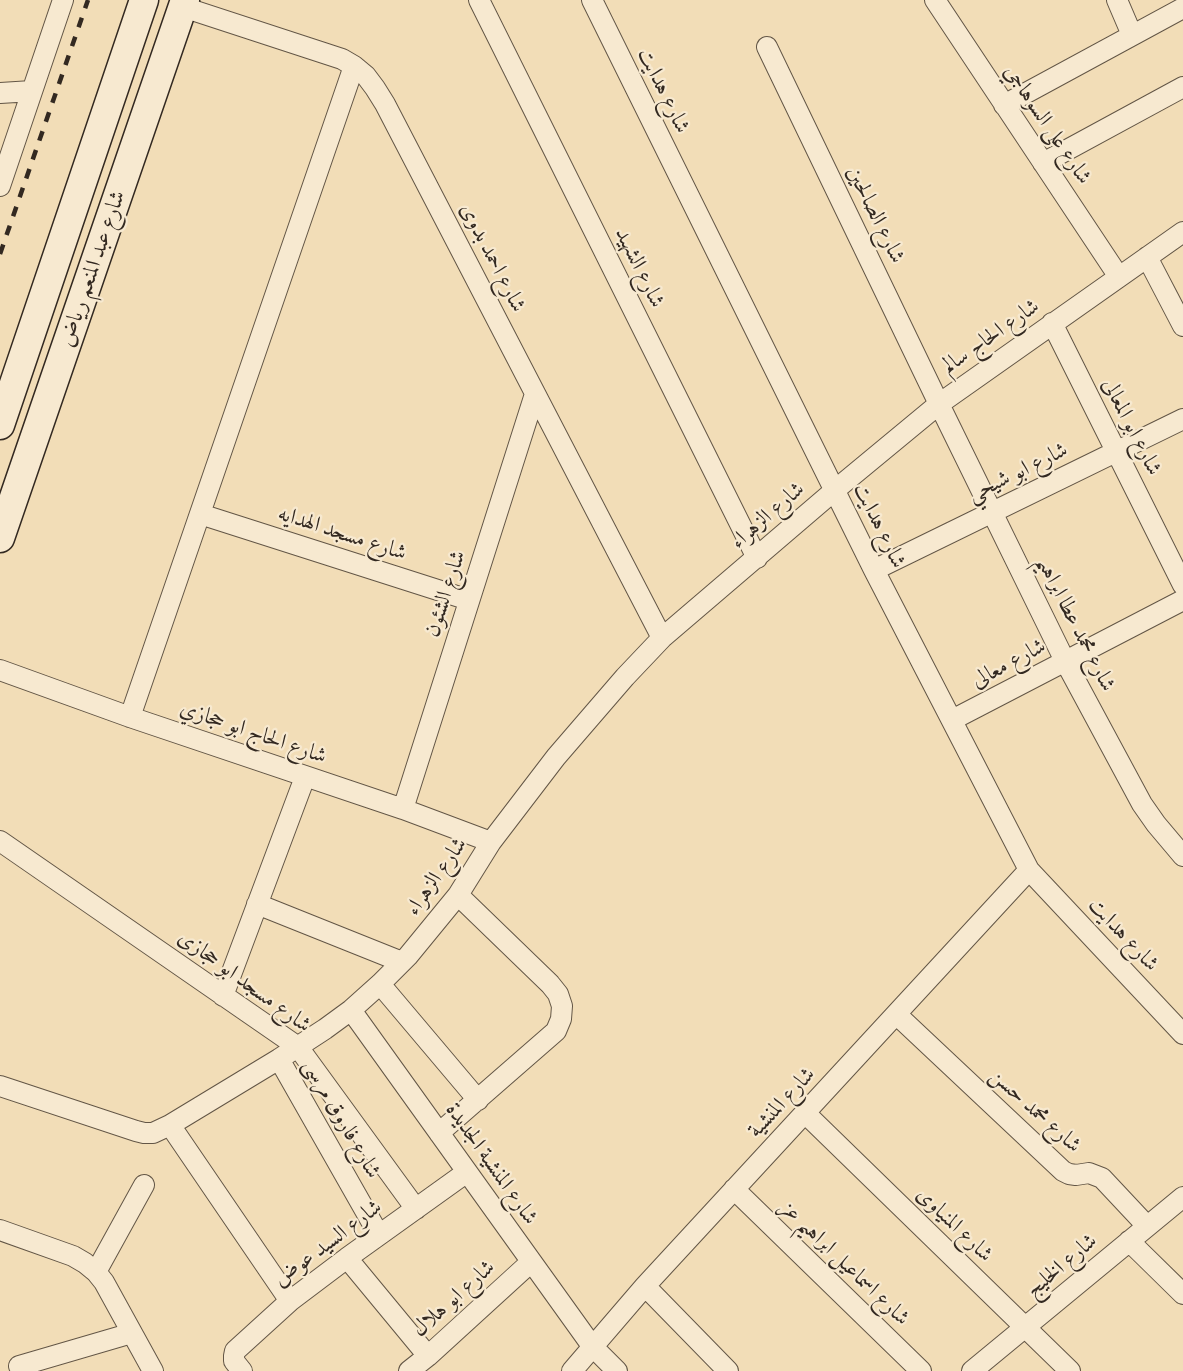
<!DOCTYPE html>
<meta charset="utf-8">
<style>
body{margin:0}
canvas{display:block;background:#f2ddb7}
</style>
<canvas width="1183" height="1371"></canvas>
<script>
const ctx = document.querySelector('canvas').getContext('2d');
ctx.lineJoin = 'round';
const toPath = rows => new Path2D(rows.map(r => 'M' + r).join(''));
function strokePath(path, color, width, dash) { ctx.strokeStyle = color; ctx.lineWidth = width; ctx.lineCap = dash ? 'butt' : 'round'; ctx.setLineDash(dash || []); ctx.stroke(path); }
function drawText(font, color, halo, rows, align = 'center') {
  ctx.font = font + ' "IM FELL French Canon",Amiri,serif'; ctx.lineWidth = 4.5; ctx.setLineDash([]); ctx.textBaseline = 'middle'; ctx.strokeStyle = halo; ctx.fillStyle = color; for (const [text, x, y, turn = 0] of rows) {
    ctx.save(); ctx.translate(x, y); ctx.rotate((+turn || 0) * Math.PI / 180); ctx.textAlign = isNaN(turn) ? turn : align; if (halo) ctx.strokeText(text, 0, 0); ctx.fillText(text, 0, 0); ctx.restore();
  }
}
const street = toPath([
 [479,0,757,558],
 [592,0,874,570,1029,870,1183,1034],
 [935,0,1119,277],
 [1117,0,1132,35],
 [183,7,342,59,354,66,366,76,375,88,385,104,662,638],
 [767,47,939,404,1065,661,1142,804,1156,824,1183,856],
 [0,93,32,91],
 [1004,105,1183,8],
 [1043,163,1183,87],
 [0,186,63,0],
 [1147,257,1183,326],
 [1052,323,1183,585],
 [200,514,469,600],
 [874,570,1183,419],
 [0,670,130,717,403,809,491,842],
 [130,717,354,66],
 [952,720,1183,600],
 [403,809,535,394],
 [0,841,298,1047,416,1209],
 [257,904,402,962],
 [380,984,478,1100],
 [223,996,305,777],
 [351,1010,592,1346,617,1371],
 [896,1014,1063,1171,1069,1174,1076,1175,1089,1173,1102,1178,1147,1226],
 [279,1059,379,1235],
 [0,1086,136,1131,144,1133,153,1133,170,1125,279,1059,325,1029,351,1010,380,984,408,956,458,895,491,842,556,757,625,677,662,638,835,490,939,404,1183,232],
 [805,1113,1070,1371],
 [170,1125,290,1301],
 [439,1133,556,1031,561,1019,562,1006,558,994,550,984,458,895],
 [734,1189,921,1371],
 [0,1230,73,1256,85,1263,96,1272,104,1282,153,1371],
 [1129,1241,1183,1294],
 [347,1258,428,1356],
 [96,1272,144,1185],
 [645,1286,728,1371],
 [19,1366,132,1333],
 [242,1371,234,1361,234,1356,235,1351,290,1301,347,1258,467,1172],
 [409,1371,428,1356,531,1262],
 [572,1371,645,1286,1029,870],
 [972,1371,1183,1197]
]);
const secondary = toPath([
 [0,425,144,0],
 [0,538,185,0]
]);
strokePath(street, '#635646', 22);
strokePath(secondary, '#332921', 31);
strokePath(street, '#f7e9d0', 20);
strokePath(secondary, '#f7e9d0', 28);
strokePath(toPath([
 [0,254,88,0]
]), '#332921', 4.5, [10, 10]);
drawText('22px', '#332921', '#f7e9d0', [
 ["شارع هدايت",663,91,64],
 ["شارع على السوهاجي",1047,125,56],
 ["شارع الصالحين",875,215,64],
 ["شارع احمد بدوى",492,258,63],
 ["شارع الشهيد",639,268,64],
 ["شارع عبد المنعم رياض",93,269,-71],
 ["شارع الحاج سالم",991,337,-35],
 ["شارع ابو المعالى",1131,427,63],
 ["شارع ابو شيحي",1018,473,-26],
 ["شارع الزهراء",768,516,-41],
 ["شارع هدايت",879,526,64],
 ["شارع مسجد الهدايه",342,534,18],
 ["شارع الشئون",446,594,-72],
 ["شارع محمد عطا ابراهيم",1075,624,63],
 ["شارع معالى",1009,664,-28],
 ["شارع الحاج ابو حجازي",253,733,19],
 ["شارع الزهراء",437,877,-55],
 ["شارع هدايت",1123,935,47],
 ["شارع مسجد ابو حجازى",244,982,36],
 ["شارع المنشية",782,1103,-47],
 ["شارع محمد حسن",1035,1111,42],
 ["شارع فاروق مرسى",341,1119,60],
 ["شارع المنشية الجديدة",491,1164,55],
 ["شارع المنياوى",954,1225,44],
 ["شارع السيد عوض",328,1244,-37],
 ["شارع اسماعيل ابراهيم عز",844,1263,44],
 ["شارع الخليج",1062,1266,-40],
 ["شارع ابو هلال",454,1299,-42]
]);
</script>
